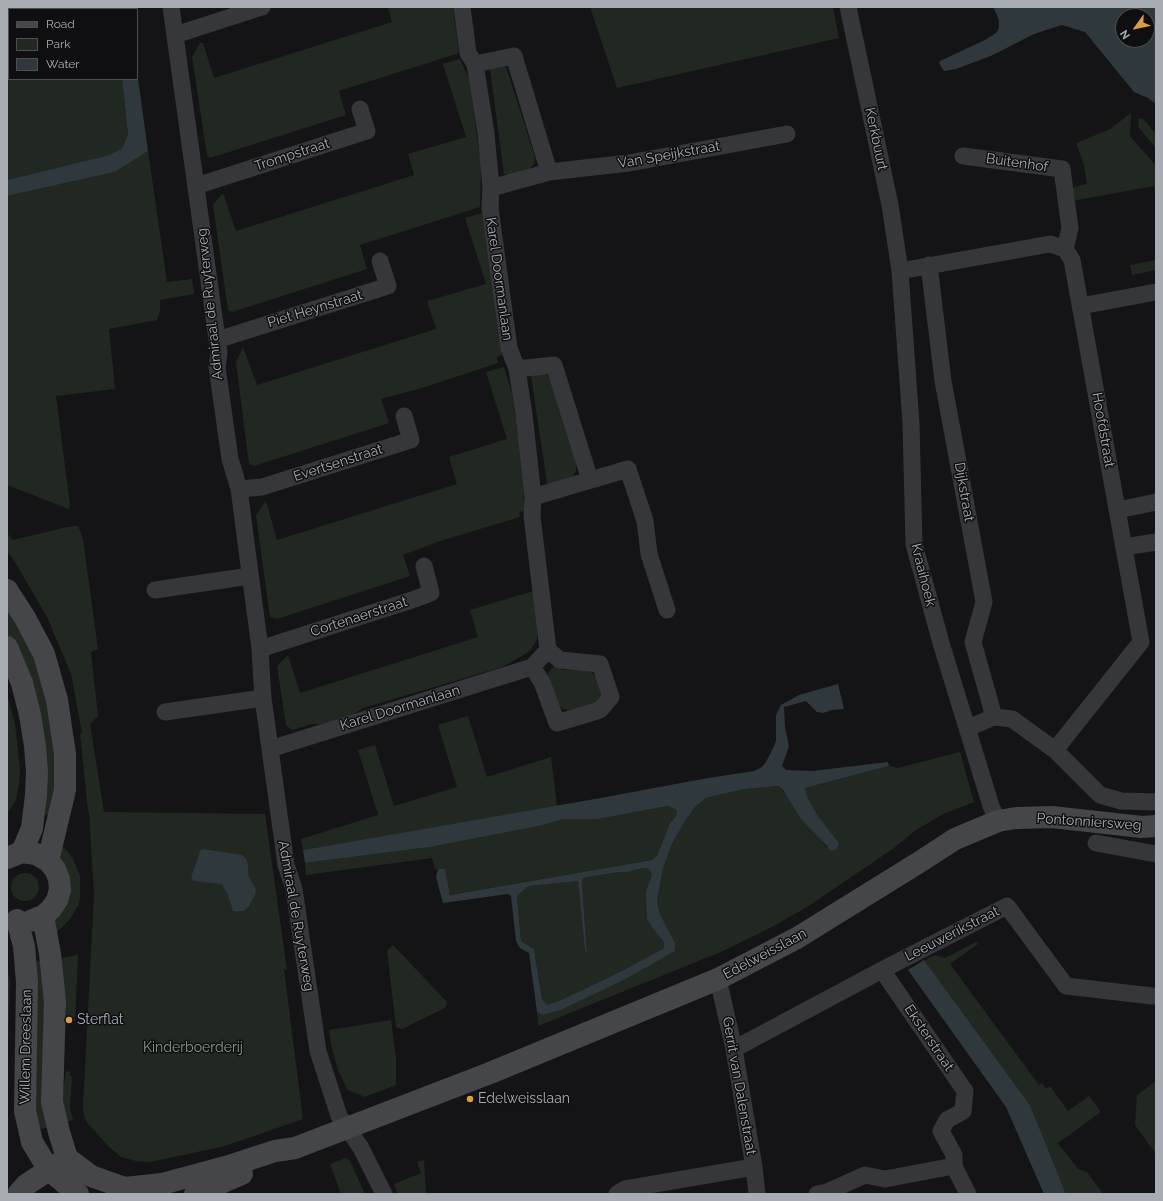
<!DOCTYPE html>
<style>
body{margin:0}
#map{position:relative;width:1163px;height:1201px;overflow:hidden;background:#141416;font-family:Raleway,sans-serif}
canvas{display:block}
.frame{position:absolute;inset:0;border:8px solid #a8adb4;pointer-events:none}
.legend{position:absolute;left:8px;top:8px;width:130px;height:72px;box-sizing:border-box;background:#0f0f11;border:1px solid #4c4e52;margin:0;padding:5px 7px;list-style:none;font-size:12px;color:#a8adb4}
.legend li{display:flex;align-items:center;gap:8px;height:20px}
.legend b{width:20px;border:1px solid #4c4e52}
.north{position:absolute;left:1115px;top:8px;width:40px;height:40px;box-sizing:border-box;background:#0f0f11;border:1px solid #4c4e52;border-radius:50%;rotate:237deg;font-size:11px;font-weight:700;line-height:16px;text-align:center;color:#a8adb4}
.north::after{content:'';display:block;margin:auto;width:14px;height:18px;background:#db9d47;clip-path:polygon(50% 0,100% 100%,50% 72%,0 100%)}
</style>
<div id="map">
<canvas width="1163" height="1201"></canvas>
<div class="frame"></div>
<ul class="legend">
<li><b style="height:5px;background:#44464a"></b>Road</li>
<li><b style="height:11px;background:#212821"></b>Park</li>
<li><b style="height:11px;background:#2f383d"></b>Water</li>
</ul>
<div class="north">N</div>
</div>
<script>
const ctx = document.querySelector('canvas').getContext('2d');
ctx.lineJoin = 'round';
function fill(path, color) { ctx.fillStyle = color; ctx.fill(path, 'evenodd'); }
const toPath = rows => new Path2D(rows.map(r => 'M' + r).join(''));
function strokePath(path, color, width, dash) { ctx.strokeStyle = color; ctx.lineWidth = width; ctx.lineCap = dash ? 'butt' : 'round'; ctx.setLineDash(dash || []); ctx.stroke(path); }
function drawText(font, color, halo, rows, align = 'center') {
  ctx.font = font + ' Raleway,sans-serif'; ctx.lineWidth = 3; ctx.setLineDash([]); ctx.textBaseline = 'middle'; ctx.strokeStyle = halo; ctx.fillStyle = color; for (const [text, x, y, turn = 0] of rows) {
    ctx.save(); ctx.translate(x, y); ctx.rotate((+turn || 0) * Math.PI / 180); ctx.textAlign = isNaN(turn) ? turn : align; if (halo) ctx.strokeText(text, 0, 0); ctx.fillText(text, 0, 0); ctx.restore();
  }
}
fill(toPath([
 [7,7,121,7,120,9,9,9,9,79,122,79,128,135,122,148,111,155,7,180],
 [388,7,453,7,459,53,339,91,346,115,210,158,207,155,192,57,200,43,203,43,214,78,392,22],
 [590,7,833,7,839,38,617,88],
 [460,59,469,79,481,165,480,207,360,245,367,269,232,312,228,310,213,205,223,193,236,231,414,175,408,154,466,137,443,64],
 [500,66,506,68,508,73,535,157,534,164,529,169,509,175,504,174,490,69],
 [1131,113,1130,136,1156,166,1156,194,1154,186,1072,201,1071,192,1074,187,1087,184,1084,165,1076,143,1110,129],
 [1138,118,1143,119,1156,134,1156,148,1139,128],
 [148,151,167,282,192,279,194,294,160,300,160,311,157,320,109,329,115,389,56,396,70,505,69,509,7,485,7,196,115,172],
 [482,213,502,355,497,357,498,363,422,388,381,399,389,423,254,466,249,464,236,362,243,347,257,385,436,329,427,301,486,284,465,218],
 [1156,260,1156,270,1132,275,1130,265],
 [504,367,512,393,523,469,524,511,519,512,520,517,440,541,403,555,410,576,277,619,270,617,256,515,266,501,277,540,457,484,449,457,507,439,486,372],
 [543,373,548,376,551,381,576,462,576,470,573,476,551,484,547,483,531,376],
 [78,526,83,539,98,649,91,652,98,716,90,724,104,812,265,814,287,970,284,969,303,1119,225,1146,150,1162,136,1161,121,1157,109,1147,88,1124,84,1116,83,1106,94,894,89,812,88,811,80,733,82,733,71,674,47,617,15,562,7,551,7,533,13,540,67,527],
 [533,591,538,625,537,639,531,650,522,656,502,667,363,708,354,714,322,724,312,724,292,730,286,725,277,666,288,655,300,693,478,637,470,610],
 [7,608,43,674,58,761,51,816,40,813,7,637],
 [554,666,563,670,582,669,590,671,597,678,600,686,601,695,597,702,591,706,570,710,563,709,557,702,548,673],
 [7,694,15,724,20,770,19,784,16,800,7,814],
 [468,716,487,777,551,757,557,806,303,850,301,839,378,815,358,750,375,745,394,806,457,787,438,725],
 [960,752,974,802,943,814,916,830,894,848,807,907,770,928,723,951,538,1026,537,1012,543,1015,561,1010,626,979,675,951,675,943,660,914,657,901,663,868,672,844,685,821,695,807,706,798,744,789,779,786,828,849,839,843,818,816,807,796,805,788,889,766,898,768],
 [668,806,671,807,677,811,676,816,670,823,657,856,652,860,449,895,445,869,435,869,432,858,306,875,305,863,430,847,539,826,564,819,598,819],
 [61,844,72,857,76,866,80,876,80,898,78,906,70,919,54,935,53,927],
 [643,868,649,869,652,874,649,881,654,930,664,942,664,948,622,971,561,1000,547,1005,542,999,534,949,521,941,517,897,521,892,529,886,578,881,587,954,582,882,583,878,619,872,628,872],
 '11 887a14 14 0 1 1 28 0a14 14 0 1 1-28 0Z',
 [976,942,978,944,950,964,1039,1085,1042,1083,1046,1089,1050,1086,1068,1111,1089,1096,1101,1112,1058,1143,1078,1169,1087,1172,1103,1194,1066,1194,1030,1105,924,960,935,955,945,958],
 [393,945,447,1002,445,1008,402,1029,396,1027,387,951],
 [78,955,75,1021,68,1021,55,959],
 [45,960,50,1127,36,1130,33,962],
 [7,967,10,981,7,1077],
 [391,1020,396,1058,396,1085,365,1097,348,1090,338,1070,331,1045,329,1030],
 [66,1071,70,1072,70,1076,72,1076,70,1108,73,1120,62,1123,60,1110],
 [1156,1081,1156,1154,1135,1125,1137,1095],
 [346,1158,350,1161,365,1194,341,1194,330,1164],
 [424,1160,426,1194,398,1194,394,1184,421,1173,417,1162]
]), '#212821');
fill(toPath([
 [993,7,1156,7,1156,104,1148,98,1134,92,1085,32,1062,25,1034,34,993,55,956,69,944,71,939,63,940,61,985,40,996,33,999,28,999,21,997,15],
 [1123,16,1147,16,1147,40,1123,40],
 [137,71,148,151,115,172,7,196,7,180,110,155,122,148,128,135,122,79,137,79],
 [838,684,844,709,832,710,823,713,817,712,806,701,784,707,785,728,789,746,782,766,786,770,812,771,888,762,889,766,805,788,807,796,818,816,839,843,837,849,832,851,828,849,827,846,801,819,783,790,779,786,744,789,706,798,695,807,685,821,672,844,663,868,657,901,660,914,675,943,675,951,626,979,561,1010,543,1015,537,1012,529,953,520,948,516,941,511,896,508,894,443,903,436,877,438,869,445,869,450,895,652,860,657,856,670,823,676,816,677,811,671,807,668,806,598,819,564,819,539,826,430,847,305,863,303,850,595,799,708,778,754,771,762,767,766,762,773,748,776,741,776,715,781,705,799,695],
 [643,868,649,869,652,874,646,892,647,919,654,930,664,942,664,948,622,971,561,1000,547,1005,542,999,534,949,521,941,517,897,521,892,529,886,578,881,585,949,587,954,582,882,583,878,619,872,628,872],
 [203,849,242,855,246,859,248,864,248,875,256,890,255,895,249,906,244,911,233,911,228,895,222,884,194,881,191,878,200,851],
 [924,960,1030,1105,1066,1194,1044,1194,1006,1107,908,970]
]), '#2f383d');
strokePath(toPath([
 [171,7,219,353,217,367,230,459,239,489,260,649,263,698,283,843,286,865,294,889,318,1051,339,1116,361,1148,384,1194],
 [848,7,890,205,900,271,911,423,914,544,941,643,991,806,998,821],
 [175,35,262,7],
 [475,64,514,56,549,172,491,188],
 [963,156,1062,169,1070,228,1065,249],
 [549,172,629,163,787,134],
 [196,186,367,131,360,109],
 [929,265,943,381,984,602,973,642,994,717],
 [900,271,1050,244,1065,249,1072,260,1141,642,1055,750],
 [1081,306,1156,292],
 [217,340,388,286,380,261],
 [517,369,554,365,590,480],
 [239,489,262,487,411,440,404,416],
 [533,497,628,469,645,521,649,554,667,610],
 [1118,510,1156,502],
 [1124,547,1156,542],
 [155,590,250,576],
 [260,649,415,599,431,593,424,566],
 [532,667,542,682,557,723,600,710,611,697,600,664,560,660,548,650],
 [165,712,263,698],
 [968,728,994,717,1012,719,1055,750,1100,795,1121,801,1156,802],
 [270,749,532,667,548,650,532,516,533,497,524,414,517,369,509,348,490,208,491,188,486,133,475,64,468,53,462,7],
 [1096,843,1156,854],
 [882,970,965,1091,963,1111,947,1120,941,1131,954,1155,954,1166,968,1194],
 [718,979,734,1049,754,1167,757,1194],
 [734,1049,882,970,1007,906,1066,986,1152,996],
 [617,1194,625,1189,754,1167],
 [817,1194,827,1192,865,1175,885,1179,954,1166]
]), '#36373a', 17);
strokePath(toPath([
 [7,590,25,618,44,654,57,700,65,754,65,790,48,861],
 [7,647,22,683,30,715,35,746,37,772,36,795,32,828,22,852],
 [7,858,22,852,36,854,48,861,55,869,59,879,60,890,57,900,51,909,43,916,30,921],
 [43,916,50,954,55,1001,52,1102,59,1132,67,1158],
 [17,920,24,946,27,982,25,1111,32,1142,49,1170,78,1194],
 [67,1158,91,1176,125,1188,162,1184,232,1165,275,1151,295,1148,490,1073,718,979,797,938,918,863,955,839,998,821,1016,818,1052,817,1142,827,1156,826],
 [18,1194,26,1185,61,1162],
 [195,1194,242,1174]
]), '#44464a', 22);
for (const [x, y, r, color] of [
 [69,1020,4,"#db9d47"],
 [470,1099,4,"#db9d47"]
]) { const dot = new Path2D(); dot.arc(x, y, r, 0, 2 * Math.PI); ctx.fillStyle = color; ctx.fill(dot); strokePath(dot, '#0f0f11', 1.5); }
drawText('14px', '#a8adb4', '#0f0f11', [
 ["Kerkbuurt",876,139,78],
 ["Trompstraat",292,155,-18],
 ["Van Speijkstraat",669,155,-10],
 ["Buitenhof",1017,163,8],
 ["Karel Doormanlaan",499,279,82],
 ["Admiraal de Ruyterweg",210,304,-96],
 ["Piet Heynstraat",315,309,-17],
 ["Hoofdstraat",1103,430,80],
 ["Evertsenstraat",338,463,-18],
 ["Dijkstraat",964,492,80],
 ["Kraaihoek",923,575,76],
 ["Cortenaerstraat",359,617,-18],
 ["Karel Doormanlaan",400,708,-17],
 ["Pontonniersweg",1089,822,4],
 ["Admiraal de Ruyterweg",296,916,80],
 ["Leeuwerikstraat",952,934,-27],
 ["Edelweisslaan",765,954,-28],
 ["Eksterstraat",929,1038,56],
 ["Willem Dreeslaan",26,1047,-89],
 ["Gerrit van Dalenstraat",739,1086,80]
]);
drawText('14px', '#a8adb4', '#0f0f11', [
 ["Sterflat",77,1020],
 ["Edelweisslaan",478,1099]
], 'left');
drawText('14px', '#829d81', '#0f0f11', [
 ["Kinderboerderij",193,1048]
]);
</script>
